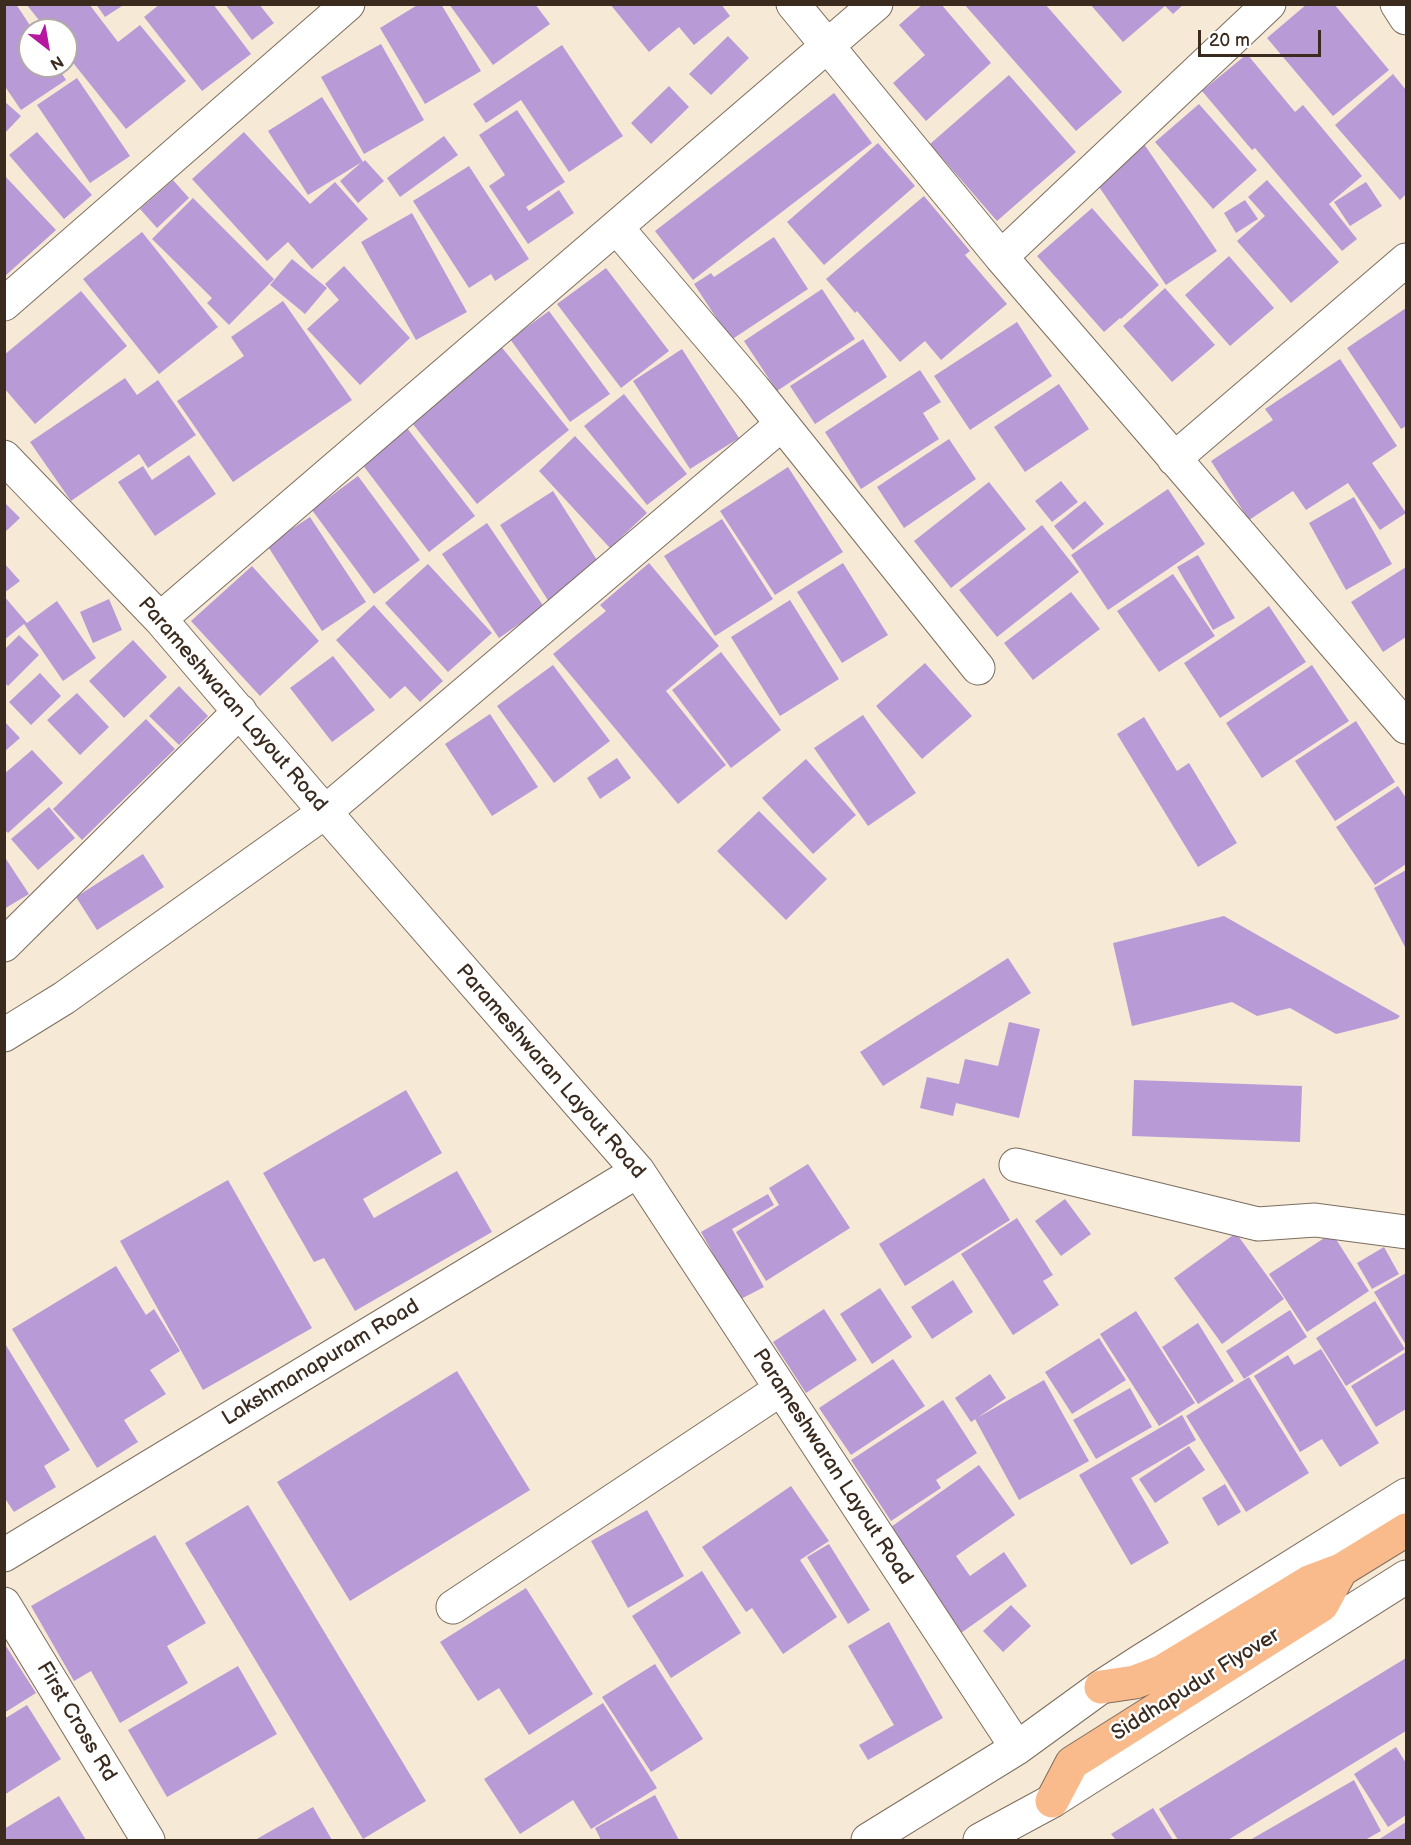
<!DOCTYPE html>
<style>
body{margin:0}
#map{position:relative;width:1411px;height:1845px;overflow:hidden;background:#f6e9d5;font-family:"Balsamiq Sans",sans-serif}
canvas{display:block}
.frame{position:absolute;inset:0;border:6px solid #3b2a1e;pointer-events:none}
.north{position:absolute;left:18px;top:18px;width:60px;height:60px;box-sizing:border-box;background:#fff;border:2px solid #b1aaa5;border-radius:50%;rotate:149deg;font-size:16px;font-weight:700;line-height:24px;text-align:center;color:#3b2a1e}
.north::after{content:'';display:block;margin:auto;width:21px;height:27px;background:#b5179e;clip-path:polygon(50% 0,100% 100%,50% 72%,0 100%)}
.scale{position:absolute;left:1198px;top:30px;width:123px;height:27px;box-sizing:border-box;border:3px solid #3b2a1e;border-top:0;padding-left:8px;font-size:18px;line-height:21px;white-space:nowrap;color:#3b2a1e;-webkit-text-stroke:4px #fff;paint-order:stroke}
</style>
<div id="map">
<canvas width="1411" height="1845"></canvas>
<div class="frame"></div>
<div class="north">N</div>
<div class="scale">20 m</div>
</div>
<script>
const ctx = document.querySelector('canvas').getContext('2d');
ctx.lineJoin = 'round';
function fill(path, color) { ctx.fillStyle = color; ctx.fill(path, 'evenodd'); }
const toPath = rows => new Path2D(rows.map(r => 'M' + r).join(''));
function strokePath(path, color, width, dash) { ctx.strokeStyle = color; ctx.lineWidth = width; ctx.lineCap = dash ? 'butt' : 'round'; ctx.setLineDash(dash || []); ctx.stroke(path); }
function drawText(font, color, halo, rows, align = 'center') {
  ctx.font = font + ' "Balsamiq Sans",sans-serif'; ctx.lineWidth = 5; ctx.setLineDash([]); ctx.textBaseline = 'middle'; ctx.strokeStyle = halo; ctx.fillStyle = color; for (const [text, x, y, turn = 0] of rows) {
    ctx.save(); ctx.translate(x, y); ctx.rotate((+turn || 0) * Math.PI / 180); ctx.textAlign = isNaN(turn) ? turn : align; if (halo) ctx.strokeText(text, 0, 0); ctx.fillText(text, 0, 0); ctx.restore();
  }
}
fill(toPath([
 [10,4,16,4,33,30,30,30,30,66,57,66,66,80,21,110,4,85,4,8],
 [26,4,89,4,118,42,140,25,186,81,126,129,66,54,66,30,47,30],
 [96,4,125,4,105,17],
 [160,4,213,4,251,54,202,91,144,17],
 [225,4,259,4,274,23,252,40],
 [419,4,441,4,481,71,425,104,380,28],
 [449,4,535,4,550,24,493,65],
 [610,4,721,4,730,16,694,45,679,27,649,52],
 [923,4,941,4,991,63,926,121,893,83,925,55,899,25],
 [964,4,1045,4,1122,92,1076,131],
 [1090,4,1184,4,1173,14,1165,6,1123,42],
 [1307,4,1334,4,1389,70,1333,116,1267,38],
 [728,36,749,58,711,95,689,74],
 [381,44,424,120,364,154,321,77],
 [562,45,623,136,569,172,521,100,486,123,473,104],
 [1247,54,1295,112,1303,105,1362,176,1329,204,1357,239,1342,251,1255,148,1252,150,1202,91],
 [1393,74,1406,90,1406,194,1400,200,1335,125],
 [1009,75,1076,152,997,221,930,144],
 [77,78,130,156,90,183,37,105],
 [669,86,689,107,651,144,631,123],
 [834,93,872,143,693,280,655,231],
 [322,97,363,162,365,160,384,181,358,203,340,181,362,162,308,195,268,131],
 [4,101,21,116,4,134],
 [1199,104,1257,170,1213,209,1155,142],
 [517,110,565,182,526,207,529,211,559,190,574,213,528,244,489,186,505,175,479,135],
 [37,132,92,195,64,219,9,155],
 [244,132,310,204,335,182,368,219,312,269,288,242,267,261,192,179],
 [444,136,458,155,400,197,387,178],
 [878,143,915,186,824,265,787,222],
 [1144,144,1217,251,1166,285,1093,178],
 [469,166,529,259,495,281,491,274,469,288,413,201],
 [4,175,56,230,4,277],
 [173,180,189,198,157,228,140,209],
 [1267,180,1339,262,1291,303,1237,241,1265,216,1248,197],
 [1366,182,1382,206,1350,226,1334,202],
 [924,196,970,251,965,255,1007,304,941,360,925,341,900,362,857,311,855,313,826,279],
 [193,198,274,279,229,325,207,303,212,298,152,239],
 [1245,200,1258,219,1236,233,1224,213],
 [1092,208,1159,285,1121,319,1120,318,1104,332,1037,256],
 [412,213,467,312,416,340,361,242],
 [142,232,218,327,159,374,83,279],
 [774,237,808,289,731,340,694,284,711,273,714,277],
 [1229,256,1274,308,1230,346,1185,295],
 [292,259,327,288,305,314,270,285],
 [344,266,410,338,360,385,307,329,339,300,325,284],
 [606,268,669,351,621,388,557,304],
 [1165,288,1215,345,1172,382,1123,326],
 [822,289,855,339,777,391,744,341],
 [81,291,127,346,35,424,4,388,4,355],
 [283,301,352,400,233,482,177,401,244,356,231,337],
 [1406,308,1406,426,1401,429,1347,348],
 [549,311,610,394,570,422,510,339],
 [1017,322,1052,376,970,430,934,376],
 [863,339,887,377,815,424,790,386],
 [499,344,569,430,477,504,408,418],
 [682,349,739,438,690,469,633,381],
 [1340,359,1397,446,1372,463,1406,513,1380,530,1348,483,1306,510,1293,491,1249,520,1211,461,1273,420,1265,409],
 [920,370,941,402,923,413,939,439,861,489,825,432],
 [125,378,137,395,158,380,196,435,148,468,139,454,71,501,30,442],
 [1059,384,1089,429,1025,472,994,427],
 [624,394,687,474,647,505,584,426],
 [407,428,475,516,429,552,362,464],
 [575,436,647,513,610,548,539,471],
 [949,439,976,479,904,528,877,487],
 [189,455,216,494,155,536,118,482,143,466,152,480],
 [788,467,843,552,775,595,720,511],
 [358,476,420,560,374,594,312,510],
 [1061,481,1078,502,1052,522,1035,501],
 [989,482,1026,529,951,588,914,541],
 [1168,489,1205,544,1108,610,1071,555],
 [553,491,602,568,549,602,500,525],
 [1354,497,1392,564,1346,590,1309,523],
 [1085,501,1104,524,1073,550,1054,526],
 [4,502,20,518,4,533],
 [310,517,366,602,322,631,267,545],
 [722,519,773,599,715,636,664,556],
 [487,523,544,607,499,638,442,554],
 [1042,525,1079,572,997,637,959,590],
 [1198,555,1235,618,1213,630,1177,567],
 [4,563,20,581,4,593],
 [649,563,719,646,666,691,726,765,678,804,553,654,606,611,600,605],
 [843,563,888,635,842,663,797,592],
 [428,564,492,633,448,672,385,603],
 [252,566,319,641,260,696,191,621],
 [1406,567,1406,637,1383,652,1351,602],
 [1173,574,1215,636,1159,672,1117,611],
 [1071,592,1100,629,1033,680,1004,643],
 [4,596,27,623,57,601,96,658,63,681,24,624,4,640],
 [109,599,122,630,93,643,80,612],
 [790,600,839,679,780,716,731,637],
 [374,605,443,681,420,702,405,686,390,699,336,640],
 [1269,606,1306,662,1220,718,1184,663],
 [19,635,39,655,8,686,4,682,4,650],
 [133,640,167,677,124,718,89,681],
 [721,652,781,730,731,768,672,690],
 [333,656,375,710,332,742,290,688],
 [925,663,972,716,922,759,876,706],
 [553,665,610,741,554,783,497,706],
 [1312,665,1349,721,1262,778,1226,723],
 [40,673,61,696,31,725,9,702],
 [179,686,208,716,179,745,149,716],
 [77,693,109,727,80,755,47,720],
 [490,714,538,787,492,816,445,744],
 [863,715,916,793,868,826,814,748],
 [1144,717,1177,771,1189,763,1237,843,1198,867,1117,734],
 [146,719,175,749,82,840,53,809],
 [4,721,20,738,4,752],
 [1356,721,1395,782,1335,821,1295,761],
 [32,750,63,783,8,833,4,829,4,774],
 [617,758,631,778,600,799,587,778],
 [806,759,856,815,813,854,762,798],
 [1398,786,1406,798,1406,864,1375,885,1336,827],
 [49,807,75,838,38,870,11,839],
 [759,811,827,879,786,920,717,851],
 [143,854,164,887,97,930,76,897],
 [4,856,29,894,4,909],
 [1406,870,1406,946,1405,947,1374,888],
 [1224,916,1400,1016,1397,1019,1336,1034,1290,1008,1257,1016,1232,1002,1132,1026,1113,943],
 [1008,958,1031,993,883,1086,860,1052],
 [1009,1022,1040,1029,1019,1118,956,1103,953,1116,920,1108,927,1077,959,1084,965,1059,998,1066],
 [1134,1080,1302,1086,1300,1142,1132,1136],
 [406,1090,442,1153,363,1199,374,1218,457,1171,492,1232,355,1311,324,1258,314,1262,263,1173],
 [808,1164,850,1228,766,1281,736,1232,779,1205,769,1188],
 [984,1178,1010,1220,905,1286,879,1244],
 [228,1180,312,1328,203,1390,120,1241],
 [768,1194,774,1205,732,1229,764,1287,739,1300,701,1232],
 [1065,1199,1091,1234,1061,1256,1035,1221],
 [1017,1218,1053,1275,1043,1281,1059,1305,1013,1335,961,1254],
 [1236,1233,1284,1299,1222,1344,1174,1278],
 [1332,1233,1369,1291,1307,1332,1269,1274],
 [1384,1247,1399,1274,1372,1289,1357,1263],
 [116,1266,146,1315,154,1309,180,1351,150,1370,166,1394,124,1420,138,1442,97,1468,12,1329],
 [1406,1273,1406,1345,1374,1292],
 [953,1280,973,1312,932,1339,911,1307],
 [880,1288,912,1337,872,1364,840,1314],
 [1375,1301,1405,1349,1346,1386,1316,1338],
 [824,1309,857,1360,806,1393,773,1342],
 [1290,1310,1307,1337,1244,1379,1226,1351],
 [1136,1311,1195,1403,1159,1426,1100,1334],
 [1198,1323,1234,1381,1198,1404,1162,1347],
 [1099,1338,1126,1380,1072,1414,1045,1372],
 [4,1342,70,1450,44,1466,56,1487,14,1512,4,1497],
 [1321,1349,1379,1443,1340,1467,1322,1439,1300,1452,1254,1376,1288,1355,1294,1365],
 [1406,1352,1406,1409,1376,1427,1351,1386],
 [893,1359,925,1406,851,1455,819,1408],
 [457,1371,530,1490,350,1601,277,1482],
 [990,1374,1006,1398,971,1422,955,1398],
 [1249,1377,1309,1473,1246,1512,1186,1416],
 [1044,1380,1089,1461,1019,1500,975,1419],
 [1130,1388,1152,1427,1096,1459,1073,1420],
 [943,1400,977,1453,936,1480,941,1488,891,1521,851,1460],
 [1182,1415,1196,1440,1131,1478,1169,1543,1131,1565,1079,1475],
 [1189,1446,1205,1470,1155,1503,1139,1479],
 [979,1465,1015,1515,956,1556,970,1576,1004,1552,1027,1586,954,1638,881,1534],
 [1225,1484,1241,1512,1218,1526,1202,1498],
 [791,1486,829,1541,800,1560,837,1617,783,1654,752,1608,746,1612,702,1547],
 [248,1505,426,1801,363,1839,185,1543],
 [647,1510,684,1576,628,1608,591,1541],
 [155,1535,206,1623,167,1646,188,1683,120,1723,91,1671,74,1681,31,1606],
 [829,1544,870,1610,848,1624,807,1557],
 [702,1571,741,1633,671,1678,632,1616],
 [526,1588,593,1694,529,1735,499,1688,478,1701,440,1642],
 [1011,1605,1031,1626,1003,1652,983,1631],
 [889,1622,943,1718,868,1760,859,1745,894,1725,848,1646],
 [4,1643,36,1693,4,1713],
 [1406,1658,1406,1731,1228,1840,1178,1840,1159,1809],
 [655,1664,703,1739,651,1772,602,1697],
 [238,1666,277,1734,167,1797,128,1730],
 [603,1703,657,1788,591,1829,573,1800,520,1834,484,1779],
 [27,1705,61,1759,4,1795,4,1719],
 [1396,1747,1406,1763,1406,1815,1388,1827,1354,1774],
 [1354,1780,1381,1831,1365,1840,1250,1840],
 [655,1795,679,1840,601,1840,595,1828],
 [59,1796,86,1840,4,1840,4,1829],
 [313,1807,332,1840,255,1840],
 [1153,1808,1173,1840,1116,1840,1111,1834],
 [1406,1822,1406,1840,1378,1840]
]), '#b89bd6');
const minor = toPath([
 [793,4,1001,257,1406,727],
 [1397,4,1406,18],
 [617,228,754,389,978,668],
 [1001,257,1269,4],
 [4,304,348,4],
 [4,457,160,619,325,812,638,1171,1017,1748],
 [1174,459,1406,260],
 [160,619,876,4],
 [4,945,240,711],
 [4,1035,64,998,325,812,782,424],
 [1016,1165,1258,1224,1315,1220,1406,1232],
 [4,1555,638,1171],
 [4,1604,148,1840],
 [453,1607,781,1389],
 [868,1840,1017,1748,1101,1687,1141,1661,1406,1495],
 [980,1840,1052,1801,1406,1577]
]);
const major = toPath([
 [1101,1687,1135,1682,1161,1672,1309,1582,1341,1570,1406,1530],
 [1052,1801,1072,1763,1322,1605,1341,1570]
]);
strokePath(minor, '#7c6d5e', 35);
strokePath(major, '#7c6d5e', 35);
strokePath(minor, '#fff', 33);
strokePath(major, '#fabb8c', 33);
drawText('21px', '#3b2a1e', '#fff', [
 ["Parameshwaran Layout Road",232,705,49],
 ["Parameshwaran Layout Road",550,1072,49],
 ["Lakshmanapuram Road",321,1363,-31],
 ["Parameshwaran Layout Road",832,1467,57],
 ["Siddhapudur Flyover",1196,1685,-32],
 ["First Cross Rd",76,1722,59]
]);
</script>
